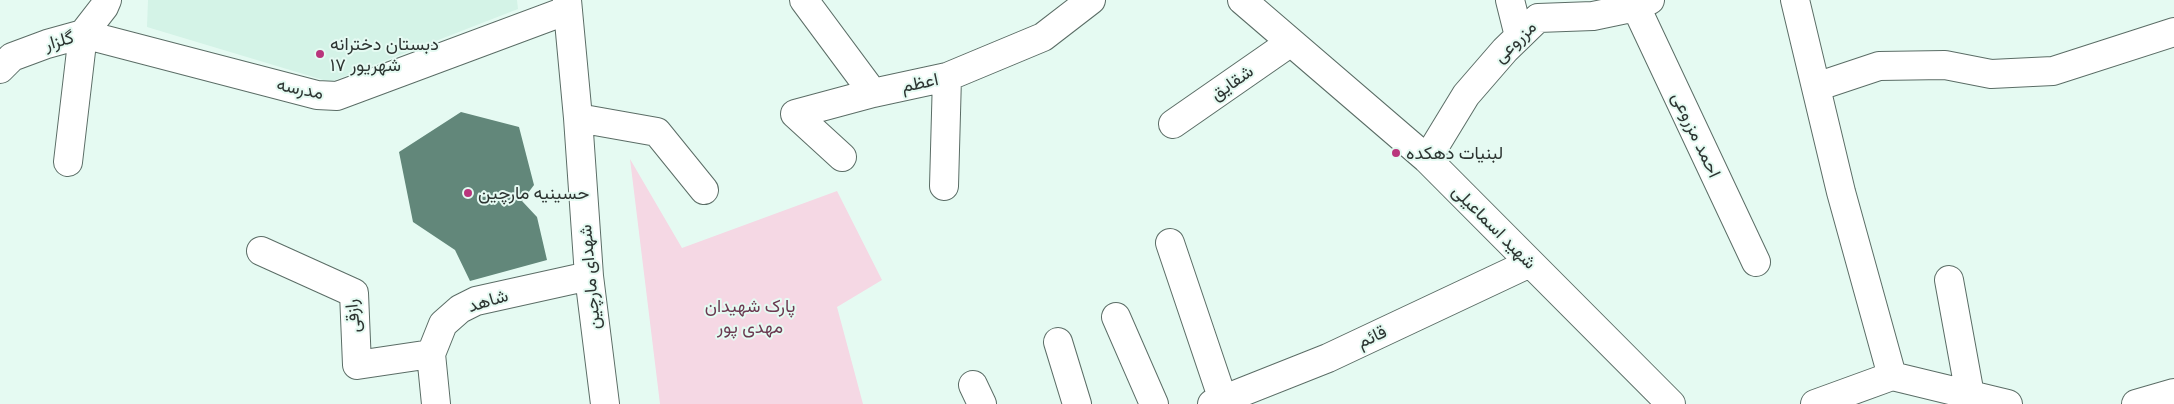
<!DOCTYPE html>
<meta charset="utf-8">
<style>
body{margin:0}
canvas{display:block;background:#e5faf2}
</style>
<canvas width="2174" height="404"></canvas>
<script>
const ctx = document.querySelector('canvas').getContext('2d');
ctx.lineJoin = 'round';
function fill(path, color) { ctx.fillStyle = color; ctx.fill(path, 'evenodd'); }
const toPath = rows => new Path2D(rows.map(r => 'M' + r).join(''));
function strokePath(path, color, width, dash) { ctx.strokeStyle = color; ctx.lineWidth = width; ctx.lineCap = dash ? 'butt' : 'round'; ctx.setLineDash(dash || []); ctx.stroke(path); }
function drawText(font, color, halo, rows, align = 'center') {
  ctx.font = font + ' "Public Sans",Vazirmatn,sans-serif'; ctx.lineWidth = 4; ctx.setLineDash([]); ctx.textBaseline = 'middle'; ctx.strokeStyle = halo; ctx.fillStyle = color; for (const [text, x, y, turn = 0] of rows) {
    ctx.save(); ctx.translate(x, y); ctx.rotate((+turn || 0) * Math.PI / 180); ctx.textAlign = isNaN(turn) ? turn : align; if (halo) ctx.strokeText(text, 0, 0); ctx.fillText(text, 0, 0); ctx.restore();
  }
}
fill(toPath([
 [148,0,517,0,518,9,330,82,147,27]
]), '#d4f3e7');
fill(toPath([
 [630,159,682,248,837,191,882,280,837,307,863,404,660,404]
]), '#f5d8e4');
fill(toPath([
 [461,112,519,127,534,185,522,201,537,217,547,260,470,281,455,250,413,222,399,152]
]), '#62877a');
const minor = toPath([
 [567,0,578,118,589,276,605,404],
 [804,0,873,93],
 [1242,0,1427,159,1671,404],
 [1510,0,1519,36],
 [1795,0,1841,192,1892,376],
 [1636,7,1756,262],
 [0,69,12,57,47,44,83,34,104,7,107,0],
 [1816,87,1879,66,1945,65,1991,74,2053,71,2174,32],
 [578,118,657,132,704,190],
 [1173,124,1291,42],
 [842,157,795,114,873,93,947,77,1043,37,1091,0],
 [1427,159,1466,95,1505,50,1538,18,1593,16,1636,7,1650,0],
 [68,162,83,34,317,95,337,96,568,10],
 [944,186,947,77],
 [1170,243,1223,400],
 [261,251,354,293,357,365,431,354],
 [1949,280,1970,395],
 [1116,317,1154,404],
 [1058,342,1077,404],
 [1892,376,2008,404],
 [973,385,982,404],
 [436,404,431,354,443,324,460,309,476,301,589,276],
 [1212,404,1328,358,1530,263],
 [1815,404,1892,376],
 [2136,404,2174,393]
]);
strokePath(minor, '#5b6d66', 30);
strokePath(minor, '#fff', 28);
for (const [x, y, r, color] of [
 [320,54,5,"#b9357c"],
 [1396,153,5,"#b9357c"],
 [468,193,5,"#b9357c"]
]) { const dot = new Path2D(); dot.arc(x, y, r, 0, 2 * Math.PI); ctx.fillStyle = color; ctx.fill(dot); strokePath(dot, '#e5faf2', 2); }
drawText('18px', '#2d3532', '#e5faf2', [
 ["گلزار",59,41,-16],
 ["مزروعی",1515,42,-44],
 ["اعظم",920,83,-12],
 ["شقایق",1232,83,-35],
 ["مدرسه",300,89,12],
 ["احمد مزروعی",1696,135,65],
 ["شهید اسماعیلی",1494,227,45],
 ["شهدای مارچین",590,277,-95],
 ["شاهد",488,301,-17],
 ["رازقی",353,316,-96],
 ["قائم",1372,337,-25]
]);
drawText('18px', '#2d3532', '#e5faf2', [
 ["دبستان دخترانه",330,44],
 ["۱۷ شهریور",330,65],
 ["لبنیات دهکده",1406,153],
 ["حسینیه مارچین",478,193]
], 'left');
drawText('18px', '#6b3a51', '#e5faf2', [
 ["پارک شهیدان",750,306],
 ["مهدی پور",750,327]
]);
</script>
